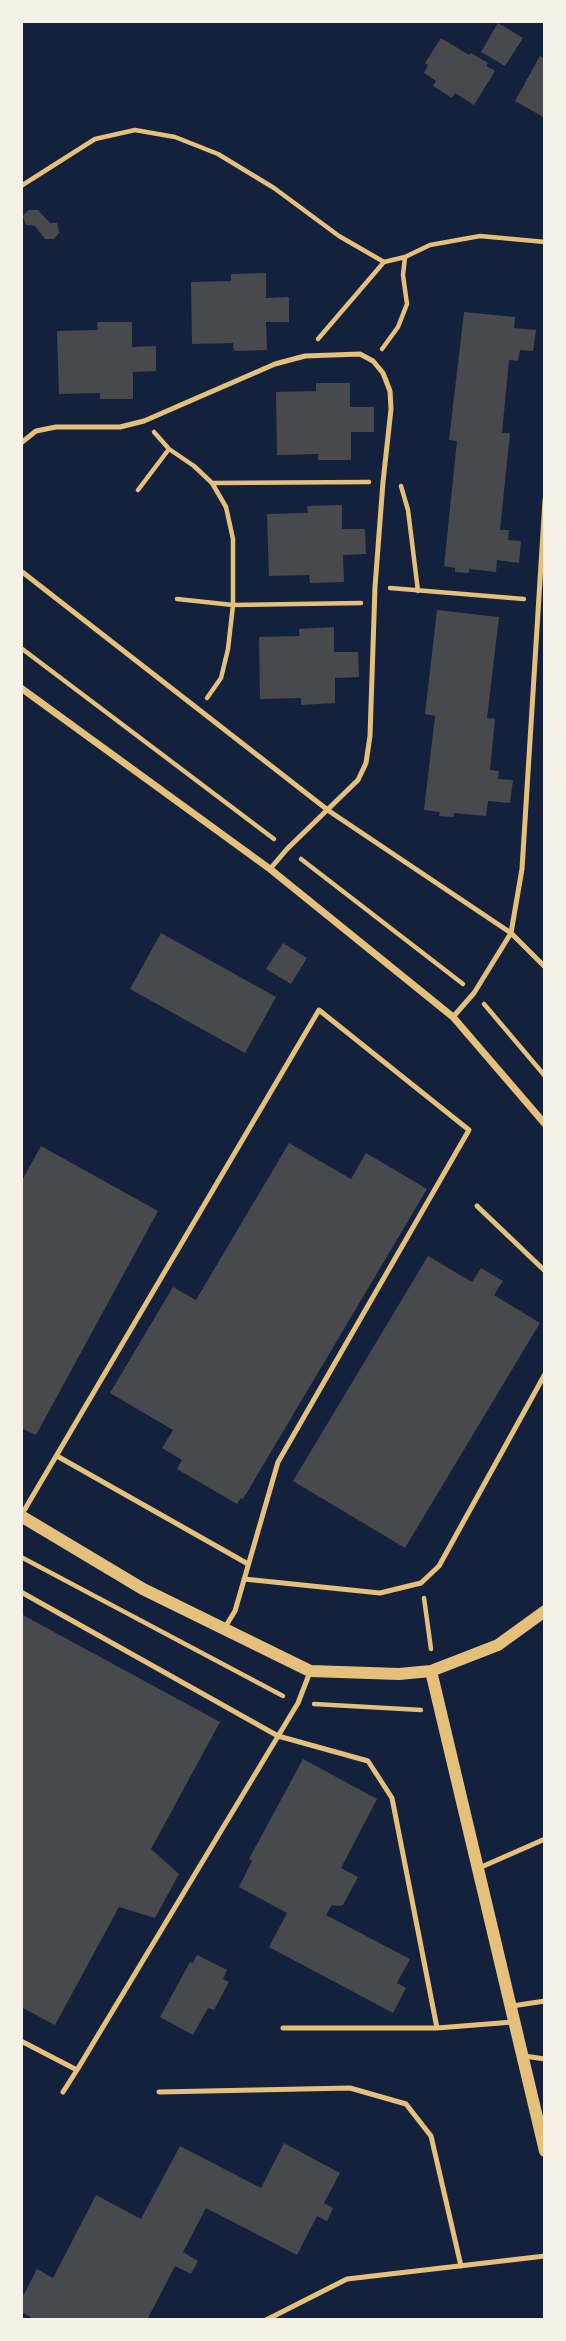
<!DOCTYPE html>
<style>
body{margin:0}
#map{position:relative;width:566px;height:2341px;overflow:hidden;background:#14213d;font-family:"Noto Sans",sans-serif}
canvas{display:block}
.frame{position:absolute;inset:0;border:23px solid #f6f1e7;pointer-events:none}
</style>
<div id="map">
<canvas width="566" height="2341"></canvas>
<div class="frame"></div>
</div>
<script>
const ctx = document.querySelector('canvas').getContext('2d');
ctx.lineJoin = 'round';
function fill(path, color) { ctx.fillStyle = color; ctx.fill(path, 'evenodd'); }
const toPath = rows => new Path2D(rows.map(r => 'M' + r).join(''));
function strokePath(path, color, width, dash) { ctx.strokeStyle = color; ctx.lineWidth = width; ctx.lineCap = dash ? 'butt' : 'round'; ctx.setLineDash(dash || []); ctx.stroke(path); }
fill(toPath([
 [498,23,523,38,505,66,481,52],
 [441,38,469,55,471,53,488,63,486,66,495,71,474,105,455,93,452,98,433,86,436,81,424,73,428,65,425,63],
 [540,56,545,59,545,118,515,101],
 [28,210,38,210,50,223,57,223,59,233,54,239,45,239,35,226,26,225,23,216],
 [266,273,266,298,289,297,289,322,266,322,267,350,234,351,233,343,192,344,191,282,231,281,231,274],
 [464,312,515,317,514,328,536,330,533,351,520,350,518,361,509,360,502,433,510,433,500,530,509,530,508,540,521,541,519,563,497,560,496,572,469,569,469,573,455,572,455,568,444,566,457,441,449,440],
 [97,322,132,322,132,347,156,346,156,371,133,372,133,399,100,399,100,393,59,394,57,331,98,330],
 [316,383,350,383,350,407,374,407,374,432,351,432,351,460,318,460,318,454,277,455,276,392,316,391],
 [342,505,342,529,365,529,366,554,343,555,344,582,310,583,309,575,269,576,267,514,308,513,307,506],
 [437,610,499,617,487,718,495,719,490,770,499,771,498,779,513,780,510,803,488,801,486,816,454,813,454,817,439,816,440,812,424,810,435,716,425,714],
 [334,627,334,652,358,652,359,677,335,678,335,703,301,705,301,698,260,699,259,637,299,636,299,629],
 [161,933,276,997,245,1053,130,989],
 [283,943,307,958,291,984,266,969],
 [289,1143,351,1179,366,1153,427,1189,243,1499,241,1498,237,1504,177,1469,182,1460,162,1448,173,1430,110,1393,173,1287,196,1300],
 [41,1146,158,1211,36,1435,21,1428,21,1182],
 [428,1256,472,1282,481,1268,503,1281,494,1295,540,1323,405,1548,293,1481],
 [21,1614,220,1722,151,1849,179,1874,155,1918,119,1907,55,2025,21,2007],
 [303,1759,377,1799,341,1868,358,1877,343,1905,336,1906,332,1905,326,1915,410,1959,397,1983,406,1988,393,2013,269,1947,287,1913,239,1887,252,1861,249,1859],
 [197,1955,227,1970,223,1979,229,1982,214,2010,208,2008,193,2035,160,2017,190,1962,193,1963],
 [284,2143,340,2173,324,2203,333,2208,327,2221,317,2216,297,2255,206,2208,183,2252,198,2261,191,2274,175,2266,147,2320,30,2320,31,2317,21,2312,21,2300,37,2269,53,2278,96,2195,141,2219,180,2146,261,2188]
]), '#48494c');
strokePath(toPath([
 [21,186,95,139,135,130,175,137,218,154,274,188,339,236,384,262,405,257,430,245,480,236,545,242],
 [318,339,384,262],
 [382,349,398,327,407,304,403,275,405,257],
 [154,432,169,449,194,466,212,483,226,507,233,539,233,605,228,649,221,678,207,698],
 [213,483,369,482],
 [401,486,408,510,418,591],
 [138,490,169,449],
 [390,588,524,599],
 [177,599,233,605,361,603],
 [21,648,274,839],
 [301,859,463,984],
 [484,1004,545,1076],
 [21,1557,283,1696],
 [424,1598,431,1649],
 [314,1704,421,1710]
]), '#e5c07b', 4.5);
strokePath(toPath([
 [21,443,36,431,56,427,120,427,144,421,275,364,305,356,360,354,373,361,383,373,390,391,391,409,383,482,375,587,370,736,366,763,358,780,287,849,270,869],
 [21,571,329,811,511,933,545,967],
 [453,1017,474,993,511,933,522,869,545,500],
 [477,1206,545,1271],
 [57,1456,248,1564],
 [22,1514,319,1010,469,1130,278,1462,235,1611,224,1629],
 [244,1579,380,1593,421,1583,439,1566,545,1374],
 [21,1592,278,1736,368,1761,392,1798,437,2028],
 [479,1868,545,1839],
 [512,2006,545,2001],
 [283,2028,437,2028,513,2022],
 [21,2041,77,2070,298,1703,310,1672],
 [524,2056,545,2059],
 [63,2092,77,2070],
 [159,2092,350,2088,406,2104,431,2136,461,2266],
 [266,2320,347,2279,545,2256]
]), '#e5c07b', 5);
strokePath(toPath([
 [21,688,270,869,453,1017,545,1124]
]), '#e5c07b', 7);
strokePath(toPath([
 [21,1516,143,1589,310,1671,399,1674,431,1671,498,1645,545,1611],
 [431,1671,545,2151]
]), '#e5c07b', 12);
</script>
